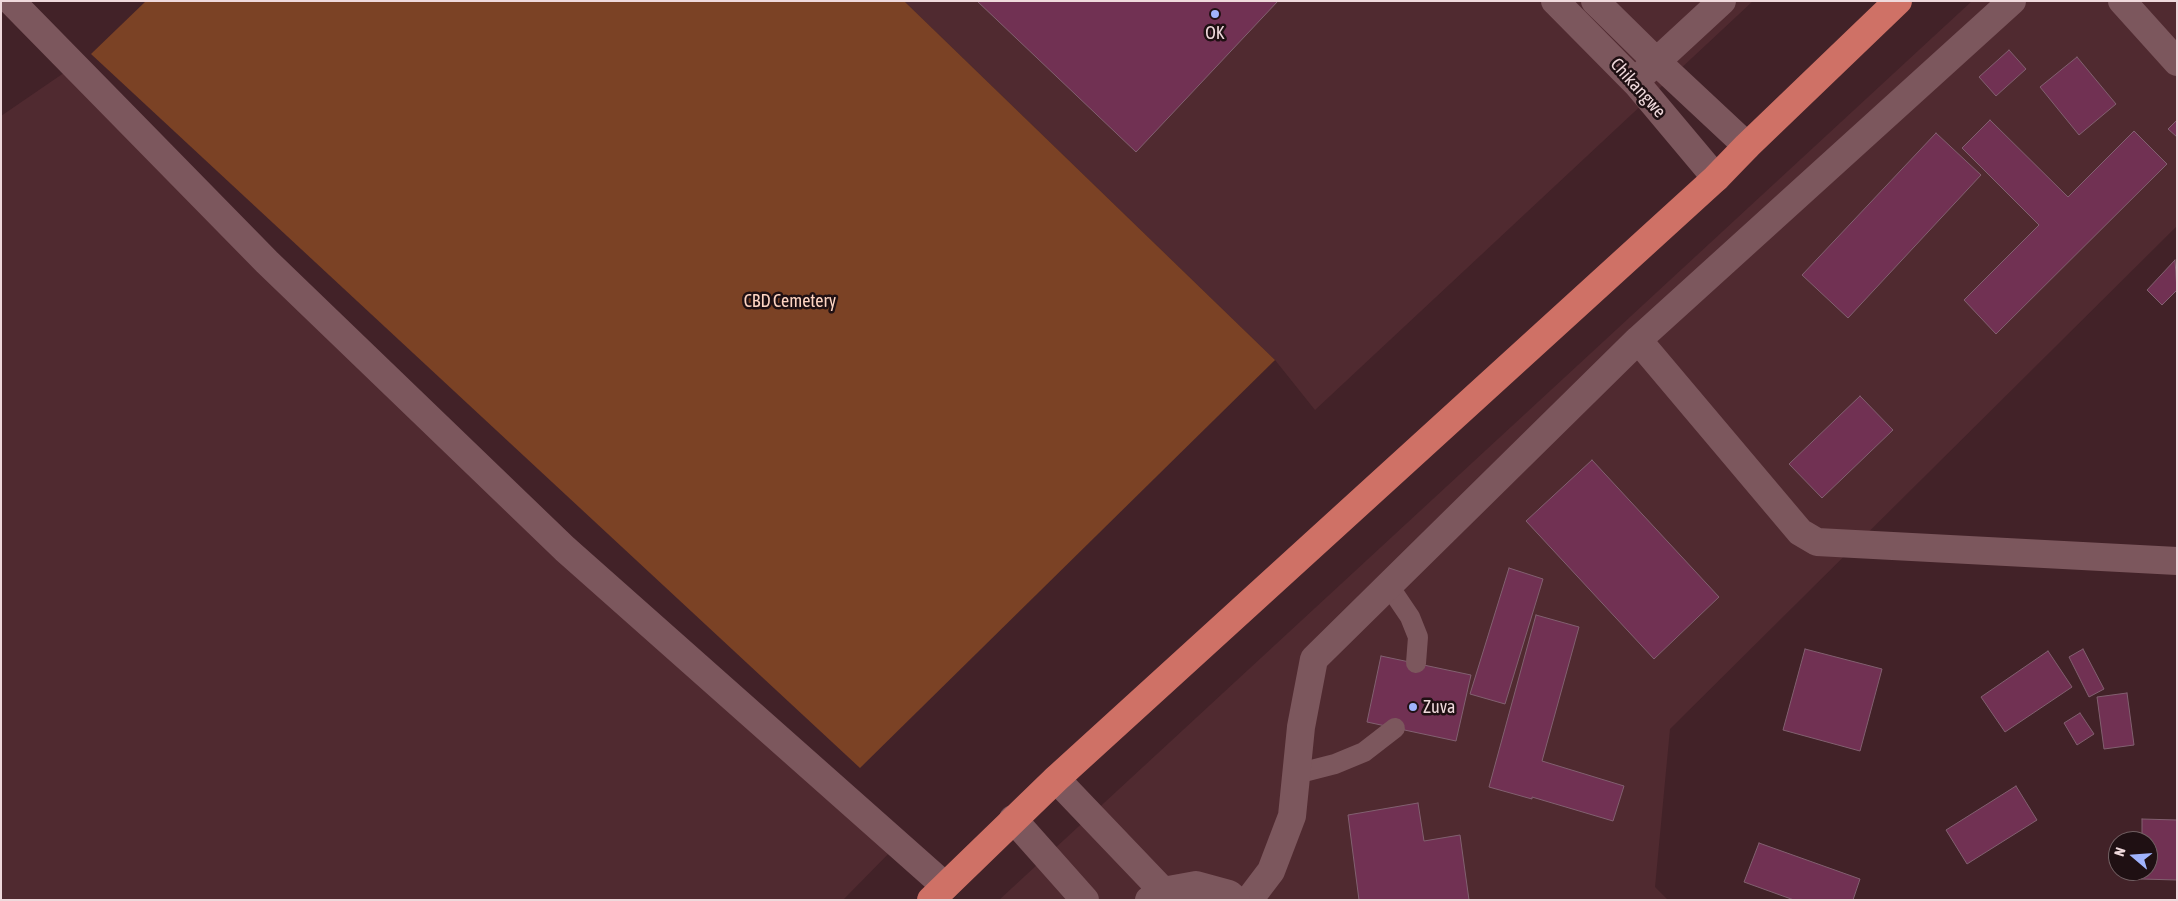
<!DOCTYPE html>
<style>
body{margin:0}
#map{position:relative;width:2178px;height:901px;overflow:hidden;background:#422228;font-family:"Asap Condensed",sans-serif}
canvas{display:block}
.frame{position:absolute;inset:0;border:2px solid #efd9dc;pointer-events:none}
.north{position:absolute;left:2108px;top:831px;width:50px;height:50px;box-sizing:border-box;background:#1f1013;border:1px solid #726063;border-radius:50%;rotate:288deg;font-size:14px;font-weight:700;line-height:20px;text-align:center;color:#efd9dc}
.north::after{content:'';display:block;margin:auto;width:18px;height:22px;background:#a0b3fd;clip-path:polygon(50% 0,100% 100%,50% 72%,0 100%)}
</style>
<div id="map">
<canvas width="2178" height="901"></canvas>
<div class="frame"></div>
<div class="north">N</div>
</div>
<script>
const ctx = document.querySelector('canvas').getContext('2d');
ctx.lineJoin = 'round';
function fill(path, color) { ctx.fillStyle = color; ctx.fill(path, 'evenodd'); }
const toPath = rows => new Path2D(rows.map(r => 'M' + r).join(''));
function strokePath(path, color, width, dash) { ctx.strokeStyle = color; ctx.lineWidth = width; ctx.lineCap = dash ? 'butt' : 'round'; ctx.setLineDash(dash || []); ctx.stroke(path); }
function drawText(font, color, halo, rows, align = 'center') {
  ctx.font = font + ' "Asap Condensed",sans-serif'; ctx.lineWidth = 5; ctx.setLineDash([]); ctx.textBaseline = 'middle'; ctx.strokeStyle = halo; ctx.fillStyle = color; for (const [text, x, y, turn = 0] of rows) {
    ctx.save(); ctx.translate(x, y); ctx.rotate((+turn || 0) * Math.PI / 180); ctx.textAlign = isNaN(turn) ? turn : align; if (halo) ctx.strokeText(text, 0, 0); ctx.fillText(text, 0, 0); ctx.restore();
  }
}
fill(toPath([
 [904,1,1753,1,1315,410,1275,360],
 [1972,1,2177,1,2177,226,1670,729,1655,887,1668,900,999,900],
 [74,66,898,844,843,900,1,900,1,116]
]), '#502a30');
fill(toPath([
 [146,1,904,1,1275,360,860,768,91,54]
]), '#7b4225');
const building = toPath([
 [977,1,1278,1,1136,152,977,1],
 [2009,50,2026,69,1996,96,1979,77,2009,50],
 [2077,57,2116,104,2079,135,2040,87,2077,57],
 [1990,120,2068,197,2134,131,2167,164,1996,334,1964,300,2039,225,1962,148,1990,120],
 [2177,120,2177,137,2168,129,2177,120],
 [1936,133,1981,175,1848,318,1802,275,1936,133],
 [2175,260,2177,290,2162,305,2147,290,2175,260],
 [1860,396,1893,430,1822,498,1789,464,1860,396],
 [1592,460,1719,597,1654,659,1526,521,1592,460],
 [1509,568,1543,579,1505,704,1470,694,1509,568],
 [1536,615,1579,627,1542,761,1624,786,1613,821,1532,797,1532,799,1489,787,1536,615],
 [1805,649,1882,669,1860,751,1783,730,1805,649],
 [2083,649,2104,689,2089,697,2069,657,2083,649],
 [2048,651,2072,687,2005,732,1981,697,2048,651],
 [1381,656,1471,675,1456,741,1367,722,1381,656],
 [2127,693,2134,745,2104,749,2097,697,2127,693],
 [2080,713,2094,734,2077,745,2064,723,2080,713],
 [2016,786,2037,820,1967,864,1946,830,2016,786],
 [1418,803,1424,841,1460,835,1469,900,1359,900,1348,815,1418,803],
 [2142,819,2177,820,2177,880,2141,879,2141,871,2148,871,2148,841,2142,841,2142,819],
 [1759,843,1860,879,1853,900,1794,900,1744,882,1759,843]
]);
fill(building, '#713153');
strokePath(building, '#826070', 1);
strokePath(toPath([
 [1389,586,1410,617,1418,637,1416,663],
 [1296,774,1335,764,1364,752,1395,728]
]), '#7c575d', 20);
strokePath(toPath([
 [11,1,267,262,565,549,945,886],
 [1555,1,1638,85,1716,178],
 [1595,1,1656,61,1747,146],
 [2122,1,2177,62],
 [1643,74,1722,1],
 [1638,340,1800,532,1817,542,2177,561],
 [1249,900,1271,871,1292,816,1301,727,1314,659,1638,340,2012,1]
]), '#7c575d', 28);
strokePath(toPath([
 [1056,779,1163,891],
 [1013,819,1085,900],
 [1149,900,1163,891,1196,885,1229,894,1236,900]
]), '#7c575d', 28);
strokePath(toPath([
 [931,900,1056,779,1716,178,1747,146,1898,1]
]), '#cf7166', 28);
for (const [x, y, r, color] of [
 [1215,14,5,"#a0b3fd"],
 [1413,707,5,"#a0b3fd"]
]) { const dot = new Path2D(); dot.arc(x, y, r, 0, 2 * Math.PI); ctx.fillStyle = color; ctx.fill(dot); strokePath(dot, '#1f1013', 2); }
drawText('18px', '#efd9dc', '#1f1013', [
 ["OK",1215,33],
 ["Zuva",1423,707,"left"]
]);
drawText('18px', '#efd9dc', '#1f1013', [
 ["Chikangwe",1638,88,48]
]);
drawText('18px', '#fed5c3', '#1f1013', [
 ["CBD Cemetery",790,301]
]);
</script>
